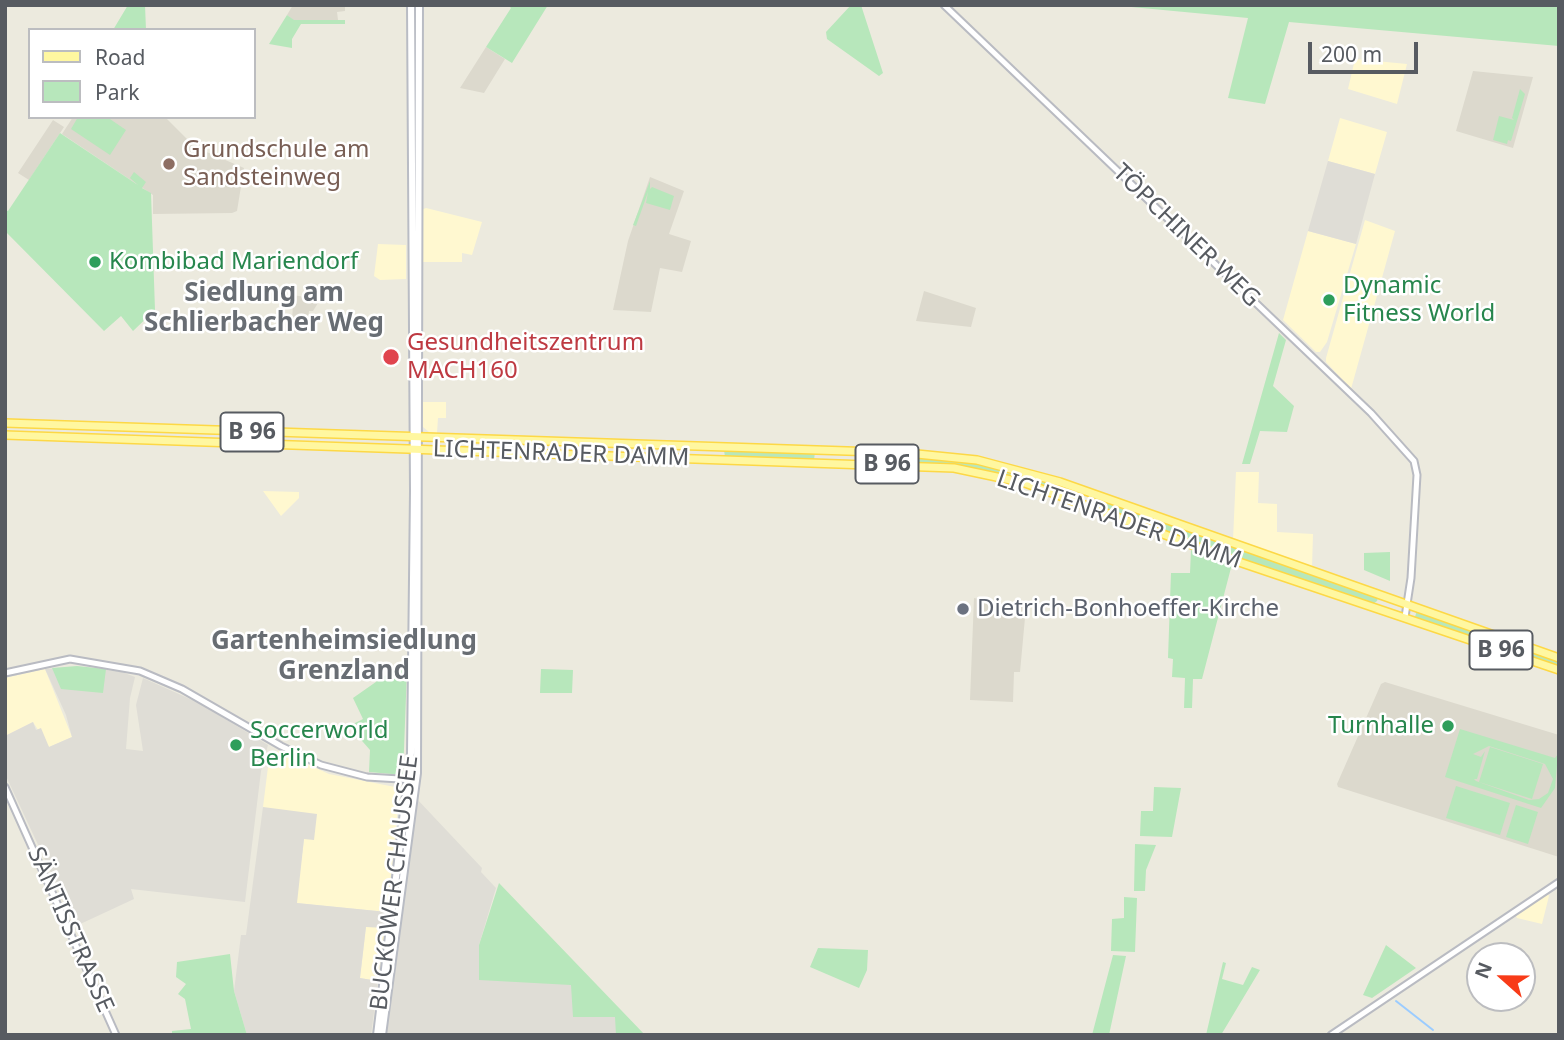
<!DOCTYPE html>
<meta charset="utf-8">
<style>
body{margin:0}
#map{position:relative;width:1564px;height:1040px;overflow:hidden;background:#eceade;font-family:"Noto Sans",sans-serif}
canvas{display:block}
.frame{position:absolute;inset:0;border:7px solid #575b61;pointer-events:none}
.legend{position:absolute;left:28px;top:28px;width:228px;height:91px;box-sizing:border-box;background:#fff;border:2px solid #bcbdc0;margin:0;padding:9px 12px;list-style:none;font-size:21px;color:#575b61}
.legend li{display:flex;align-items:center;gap:14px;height:35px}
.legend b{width:35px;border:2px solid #bcbdc0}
.north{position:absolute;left:1466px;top:942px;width:70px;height:70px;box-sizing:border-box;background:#fff;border:2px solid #bcbdc0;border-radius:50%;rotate:291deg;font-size:19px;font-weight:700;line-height:28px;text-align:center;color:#575b61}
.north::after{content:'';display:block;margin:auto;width:24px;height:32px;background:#f83b18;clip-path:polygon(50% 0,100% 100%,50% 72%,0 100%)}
.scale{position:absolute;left:1308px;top:42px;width:110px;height:32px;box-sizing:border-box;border:4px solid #575b61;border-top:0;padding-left:9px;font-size:21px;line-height:24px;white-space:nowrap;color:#575b61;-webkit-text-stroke:5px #fff;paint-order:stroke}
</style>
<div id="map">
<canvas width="1564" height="1040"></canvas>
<div class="frame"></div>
<ul class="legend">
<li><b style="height:9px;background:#fff7a0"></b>Road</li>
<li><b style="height:19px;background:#b7e7bb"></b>Park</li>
</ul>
<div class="north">N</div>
<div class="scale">200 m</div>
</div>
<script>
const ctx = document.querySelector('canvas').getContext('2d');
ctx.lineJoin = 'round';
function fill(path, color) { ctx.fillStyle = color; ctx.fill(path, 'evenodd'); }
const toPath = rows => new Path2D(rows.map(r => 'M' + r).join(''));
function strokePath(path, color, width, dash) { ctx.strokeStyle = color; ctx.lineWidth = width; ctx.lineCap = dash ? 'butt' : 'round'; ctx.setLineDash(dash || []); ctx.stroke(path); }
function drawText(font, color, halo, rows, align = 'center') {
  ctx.font = font + ' "Noto Sans",sans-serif'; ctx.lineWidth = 5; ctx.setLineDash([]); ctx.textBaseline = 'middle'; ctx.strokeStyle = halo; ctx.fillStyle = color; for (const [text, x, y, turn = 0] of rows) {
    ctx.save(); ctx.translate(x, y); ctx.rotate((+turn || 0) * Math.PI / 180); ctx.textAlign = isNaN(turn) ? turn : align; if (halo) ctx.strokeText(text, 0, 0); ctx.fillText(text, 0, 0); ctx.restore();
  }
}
fill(toPath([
 [1355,59,1407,64,1397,104,1348,89],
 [1340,118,1387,132,1375,174,1328,161],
 [426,208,482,222,472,255,462,253,462,262,421,262,421,210],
 [1365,220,1395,231,1351,389,1326,362,1326,358],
 [1308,231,1356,244,1327,342,1320,352,1316,352,1283,320],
 [378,244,406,245,406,279,380,280,374,276],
 [423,402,446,402,446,418,438,418,437,433,429,432,423,427],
 [1236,472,1259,472,1258,503,1277,504,1277,532,1313,534,1312,568,1233,540],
 [263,491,299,492,299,498,281,516],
 [45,669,72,737,49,747,33,722,5,736,5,678],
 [279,751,329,774,400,788,387,912,296,903,304,839,263,807,268,767,275,752],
 [1547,892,1549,896,1542,924,1517,918,1515,914],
 [366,926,385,928,377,981,360,978]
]), '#fff8d0');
fill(toPath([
 [1328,161,1375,174,1356,244,1308,231],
 [83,667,122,672,135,677,130,698,126,749,143,751,136,705,143,678,199,703,268,745,261,771,245,902,131,889,134,899,76,926,5,774,5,736,33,722,36,730,41,728,49,747,72,737,66,715,45,669],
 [416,798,482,868,481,872,496,888,479,945,572,985,616,1017,616,1035,384,1035],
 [263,807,317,814,314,840,304,839,297,903,387,912,385,928,366,927,360,978,378,981,371,1035,247,1035,234,991,241,935,246,935]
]), '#dfddd6');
fill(toPath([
 [293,5,345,5,345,11,337,12,338,20,293,20,287,15],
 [486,47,505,59,484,93,460,88],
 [1473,71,1533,77,1513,148,1456,131],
 [73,117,165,117,195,147,244,168,237,211,232,213,153,214,153,195,62,134],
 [53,120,64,127,29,180,18,173],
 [650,177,684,191,669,234,691,241,682,272,660,268,651,312,613,310,628,241],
 [924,291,976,308,971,327,916,321],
 [293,295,311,298,318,303,313,311,309,311,308,319,300,333,292,331],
 [974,598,1026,607,1020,672,1014,672,1013,702,970,700],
 [1385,682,1559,735,1559,857,1338,787,1337,784,1381,684]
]), '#dcd9cd');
fill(toPath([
 [128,5,145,5,146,30,113,30],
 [508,5,548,5,512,63,486,47,511,8],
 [851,5,861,5,883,73,879,76,827,39,826,32],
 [1110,5,1559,5,1559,46,1289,22,1265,104,1228,98,1248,18],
 [287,15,294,20,345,20,345,24,301,24,292,39,292,48,269,44],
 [1520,89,1525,94,1511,141,1508,140,1507,144,1493,140,1499,116,1514,120,1512,118],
 [78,117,107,117,126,130,110,155,71,129],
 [60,133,138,185,130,178,134,172,146,182,142,188,151,193,155,310,133,331,121,316,104,331,5,231,5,210,8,211],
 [650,181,650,189,652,187,674,196,670,210,646,203,648,192,636,226,633,225],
 [1279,333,1286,340,1273,386,1294,406,1287,432,1260,431,1250,464,1242,464],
 [724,450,815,452,814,460,725,457],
 [909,456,966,461,1059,484,1058,492,910,463],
 [1098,498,1378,598,1377,601,1373,604,1162,532,1096,505],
 [1191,550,1232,564,1202,679,1193,679,1192,708,1184,708,1185,678,1172,677,1173,659,1168,658,1171,573,1190,573],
 [1390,552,1390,581,1364,570,1364,553],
 [1417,610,1559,660,1559,668,1415,617],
 [77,666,106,669,103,693,61,689,52,668],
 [541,669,573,670,572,693,540,693],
 [393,670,407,670,403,775,369,772,370,750,349,726,363,719,353,698],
 [1460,729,1555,758,1558,754,1555,788,1541,808,1445,777],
 [1489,746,1545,764,1553,779,1548,793,1539,799,1529,800,1476,781,1474,779,1477,779,1485,751,1481,757,1473,754],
 [1490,747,1543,764,1532,799,1479,782],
 [1456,786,1510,803,1500,835,1446,818],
 [1154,787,1181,788,1172,837,1140,836,1141,811,1153,811],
 [1516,805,1538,812,1528,844,1506,837],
 [1135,844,1156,845,1146,870,1145,891,1134,891],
 [499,883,645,1035,616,1035,615,1017,573,1017,571,985,479,980,479,945],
 [1124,897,1137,898,1135,952,1111,951,1112,919,1124,918],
 [1386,945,1416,968,1372,998,1363,995],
 [818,948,868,950,867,970,859,988,810,967],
 [230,954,234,991,247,1035,172,1035,172,1031,191,1029,185,999,178,994,186,984,176,977,177,962],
 [1113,955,1126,956,1109,1035,1092,1035],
 [1223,962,1226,963,1222,979,1243,985,1252,967,1260,970,1221,1035,1206,1035]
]), '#b7e7bb');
strokePath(toPath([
 [1396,1001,1433,1030]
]), '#9bccff', 2);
const tertiary = toPath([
 [944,5,1371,413,1414,461,1417,475,1411,578,1405,617],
 [5,673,70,659,140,671,182,689,281,746,321,765,367,777,416,780],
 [5,787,116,1035],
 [1331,1035,1559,882]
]);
const secondary = toPath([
 [377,1035,411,753,414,491,411,5],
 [382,1035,417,773,419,5]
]);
const primary = toPath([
 [5,423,907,453,977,460,1060,482,1559,658],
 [5,435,954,468,1025,483,1233,560,1559,670]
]);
strokePath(tertiary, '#b9bbc2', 9);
strokePath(secondary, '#b9bcc4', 10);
strokePath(primary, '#fdd846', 10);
strokePath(tertiary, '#fff', 5);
strokePath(secondary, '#fff', 6);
strokePath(primary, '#fff7a0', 7);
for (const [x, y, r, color] of [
 [169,164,7,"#8d6e63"],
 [95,262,7,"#2e9e5b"],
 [1329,300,7,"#2e9e5b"],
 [391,357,9,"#e0444e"],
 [963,609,7,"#6b7280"],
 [1448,726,7,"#2e9e5b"],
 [236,745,7,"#2e9e5b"]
]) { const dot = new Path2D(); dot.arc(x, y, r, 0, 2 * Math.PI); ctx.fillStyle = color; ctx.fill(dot); strokePath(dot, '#fff', 2.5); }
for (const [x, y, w] of [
 [252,432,63],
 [887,464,63],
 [1501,650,63]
]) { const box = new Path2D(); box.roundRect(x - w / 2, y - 19.5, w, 39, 5); ctx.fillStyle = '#fff'; ctx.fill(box); strokePath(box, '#575b61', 2); }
drawText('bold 23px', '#575b61', null, [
 ["B 96",252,432],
 ["B 96",887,464],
 ["B 96",1501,650]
]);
drawText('24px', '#785e54', '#fff', [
 ["Grundschule am",183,150],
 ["Sandsteinweg",183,178]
], 'left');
drawText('24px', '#575b61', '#fff', [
 ["TÖPCHINER WEG",1186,236,44],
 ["LICHTENRADER DAMM",561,454,2],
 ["LICHTENRADER DAMM",1119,520,19],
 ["BUCKOWER CHAUSSEE",395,883,-83],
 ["SÄNTISSTRASSE",70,930,66]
]);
drawText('24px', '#27864d', '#fff', [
 ["Kombibad Mariendorf",109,262],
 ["Dynamic",1343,286],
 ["Fitness World",1343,314],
 ["Turnhalle",1434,726,"right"],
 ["Soccerworld",250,731],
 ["Berlin",250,759]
], 'left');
drawText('24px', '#be3a42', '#fff', [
 ["Gesundheitszentrum",407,343],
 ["MACH160",407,371]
], 'left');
drawText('24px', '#5b616d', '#fff', [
 ["Dietrich-Bonhoeffer-Kirche",977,609]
], 'left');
drawText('bold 26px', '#686d73', '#fff', [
 ["Siedlung am",264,294],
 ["Schlierbacher Weg",264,324],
 ["Gartenheimsiedlung",344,642],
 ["Grenzland",344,672]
]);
</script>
